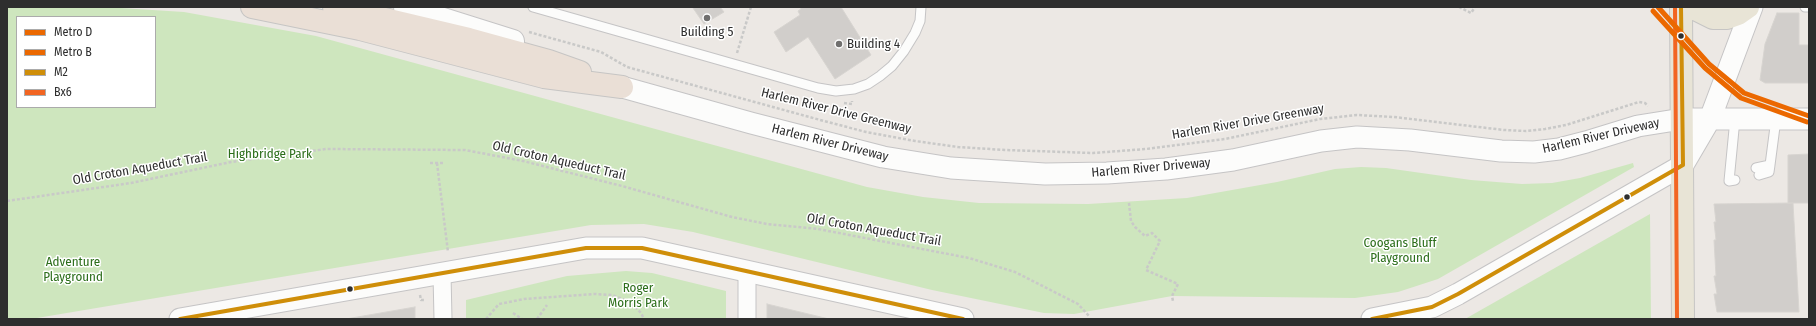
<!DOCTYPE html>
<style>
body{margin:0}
#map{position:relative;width:1816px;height:326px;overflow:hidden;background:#ece8e4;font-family:"Fira Sans Condensed",sans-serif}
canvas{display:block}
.frame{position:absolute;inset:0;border:8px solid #2e2e2e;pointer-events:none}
.legend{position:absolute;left:16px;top:16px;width:140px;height:92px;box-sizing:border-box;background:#fff;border:1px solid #ababab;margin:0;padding:5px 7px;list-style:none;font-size:12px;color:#2e2e2e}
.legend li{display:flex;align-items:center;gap:8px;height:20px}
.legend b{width:20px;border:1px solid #ababab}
</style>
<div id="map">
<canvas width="1816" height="326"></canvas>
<div class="frame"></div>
<ul class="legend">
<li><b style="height:5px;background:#eb6800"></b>Metro D</li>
<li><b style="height:5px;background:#eb6800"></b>Metro B</li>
<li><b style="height:5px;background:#cf8e09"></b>M2</li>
<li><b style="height:5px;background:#f26522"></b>Bx6</li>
</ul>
</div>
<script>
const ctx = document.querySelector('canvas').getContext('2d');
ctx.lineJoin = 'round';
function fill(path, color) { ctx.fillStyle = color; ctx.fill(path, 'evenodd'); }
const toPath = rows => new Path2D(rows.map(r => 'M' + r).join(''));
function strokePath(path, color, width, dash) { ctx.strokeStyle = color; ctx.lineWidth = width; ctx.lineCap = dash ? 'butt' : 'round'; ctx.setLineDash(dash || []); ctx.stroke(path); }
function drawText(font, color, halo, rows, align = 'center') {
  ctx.font = font + ' "Fira Sans Condensed",sans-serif'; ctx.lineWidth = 3; ctx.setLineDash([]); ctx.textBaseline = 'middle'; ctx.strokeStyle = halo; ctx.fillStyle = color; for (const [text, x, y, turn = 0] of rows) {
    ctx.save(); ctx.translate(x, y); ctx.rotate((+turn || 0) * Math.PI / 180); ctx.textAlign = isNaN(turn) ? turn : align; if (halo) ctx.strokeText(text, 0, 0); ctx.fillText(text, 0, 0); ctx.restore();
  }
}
fill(toPath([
 [7,7,105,7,184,12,316,36,867,187,923,197,979,203,1088,204,1187,198,1277,182,1335,169,1361,167,1386,168,1471,180,1522,184,1552,183,1580,178,1633,163,1634,167,1438,279,1398,292,1355,298,1172,296,1074,314,1044,313,932,290,693,232,644,224,591,225,31,319,7,319],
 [17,17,155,17,155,107,17,107],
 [1650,214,1651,319,1465,319],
 [626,271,652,273,726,291,726,319,466,319,466,300,567,276]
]), '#cee6be');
const building = toPath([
 [695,7,720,7,724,12,704,24,693,8,695,7],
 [800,7,841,7,871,55,835,79,808,37,786,52,774,32,800,15,798,11,801,9,800,7],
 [1777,13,1799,13,1799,45,1809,45,1809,83,1765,83,1760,80,1765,44,1777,13],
 [1809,154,1809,203,1788,203,1788,155,1809,154],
 [1793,203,1799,312,1717,312,1714,294,1717,294,1714,276,1716,276,1714,240,1716,240,1714,222,1716,222,1714,204,1793,203],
 [767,304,829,319,767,319,767,304],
 [415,307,415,319,346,319,415,307]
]);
fill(building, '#d1cecb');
strokePath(building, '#d7d4d0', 1);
const service = toPath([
 [533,7,818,88,836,91,854,89,868,84,880,76,892,66,904,51,915,33,920,21,921,7],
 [1805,7,1809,7],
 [1735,119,1729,181,1735,180],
 [1756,168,1770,165,1776,119],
 [1759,175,1769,172,1770,165]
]);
const minor = toPath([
 [442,274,443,319],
 [747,319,747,270]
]);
const tertiary = toPath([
 [622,87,751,123,883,157,951,168,1045,174,1107,173,1166,169,1233,160,1321,141,1357,137,1410,140,1501,151,1534,152,1559,149,1586,142,1638,126,1682,119,1809,119],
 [180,319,586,248,642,248,963,319],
 [1372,319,1432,307,1458,294,1683,165,1710,119,1752,7]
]);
const secondary = toPath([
 [405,7,513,41]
]);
const primary = toPath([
 [1681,7,1683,319],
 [1691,7,1713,18,1727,18,1738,14,1748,7]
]);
const motorway = toPath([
 [252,7,360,29,544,77,622,87],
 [334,7,469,39,549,61,580,72]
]);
strokePath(service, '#c5c4c5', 11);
strokePath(minor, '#c5c4c5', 19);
strokePath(tertiary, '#c5c4c5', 23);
strokePath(secondary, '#c5c4c5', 24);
strokePath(primary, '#c6c5c4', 24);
strokePath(motorway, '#c6c5c4', 24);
strokePath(toPath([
 [1459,7,1471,13,1475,7],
 [529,32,601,52,627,67,824,121,866,132,915,141,958,147,1005,150,1093,153,1146,149,1225,139,1320,119,1357,115,1394,117,1504,130,1526,131,1545,129,1566,125,1639,102,1645,103,1648,106],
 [737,53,751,7],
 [844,103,852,104,852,101],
 [430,163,444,163],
 [437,163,448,252],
 [7,201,131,183,231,162,326,149,465,150,523,161,622,186,732,217,767,224,818,229,969,258,1015,272,1078,304,1089,316],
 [1129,203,1131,221,1135,227,1145,236,1152,233,1160,241,1146,270,1178,284,1172,296,1173,301],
 [420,295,421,300,425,300],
 [513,313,522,319],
 [486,319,499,304,524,299,595,294,612,295,630,302,641,313,644,319],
 [537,319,547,305]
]), '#c9c9c8', 2.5, [3, 2]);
strokePath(service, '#fcfcfb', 9);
strokePath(minor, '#fcfcfb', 17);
strokePath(tertiary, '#fcfcfb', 21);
strokePath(secondary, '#fcfcfb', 22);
strokePath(primary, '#e8e4d6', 22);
strokePath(motorway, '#eadfd6', 22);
strokePath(toPath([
 [1681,7,1683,165],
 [180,319,586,248,642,248,963,319],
 [1372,319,1432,307,1458,294,1683,165]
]), '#cf8e09', 4);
strokePath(toPath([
 [1675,7,1677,319]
]), '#f26522', 4);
strokePath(toPath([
 [1658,7,1709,64,1744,93,1809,116]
]), '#eb6800', 5);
strokePath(toPath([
 [1653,11,1705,68,1741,98,1807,122]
]), '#eb6800', 5);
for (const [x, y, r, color] of [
 [707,18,4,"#706f6e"],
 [1681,36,3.5,"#2e2e2e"],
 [839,44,4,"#706f6e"],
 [1627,197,3.5,"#2e2e2e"],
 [350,289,3.5,"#2e2e2e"]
]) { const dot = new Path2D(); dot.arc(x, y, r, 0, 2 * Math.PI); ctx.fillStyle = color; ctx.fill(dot); strokePath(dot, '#fff', 1.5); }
drawText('13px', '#2e2e2e', '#fff', [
 ["Building 5",707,32],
 ["Building 4",847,44,"left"]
]);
drawText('13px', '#2e2e2e', '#fff', [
 ["Harlem River Drive Greenway",836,111,14],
 ["Harlem River Drive Greenway",1248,122,-10],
 ["Harlem River Driveway",1601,136,-13],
 ["Harlem River Driveway",830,143,14],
 ["Old Croton Aqueduct Trail",559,161,13],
 ["Harlem River Driveway",1151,168,-5],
 ["Old Croton Aqueduct Trail",140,169,-10],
 ["Old Croton Aqueduct Trail",874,230,10]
]);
drawText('13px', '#2c6e1b', '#fff', [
 ["Highbridge Park",270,154],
 ["Coogans Bluff",1400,243],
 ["Playground",1400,258],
 ["Adventure",73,262],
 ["Playground",73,277],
 ["Roger",638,288],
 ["Morris Park",638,303]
]);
</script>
